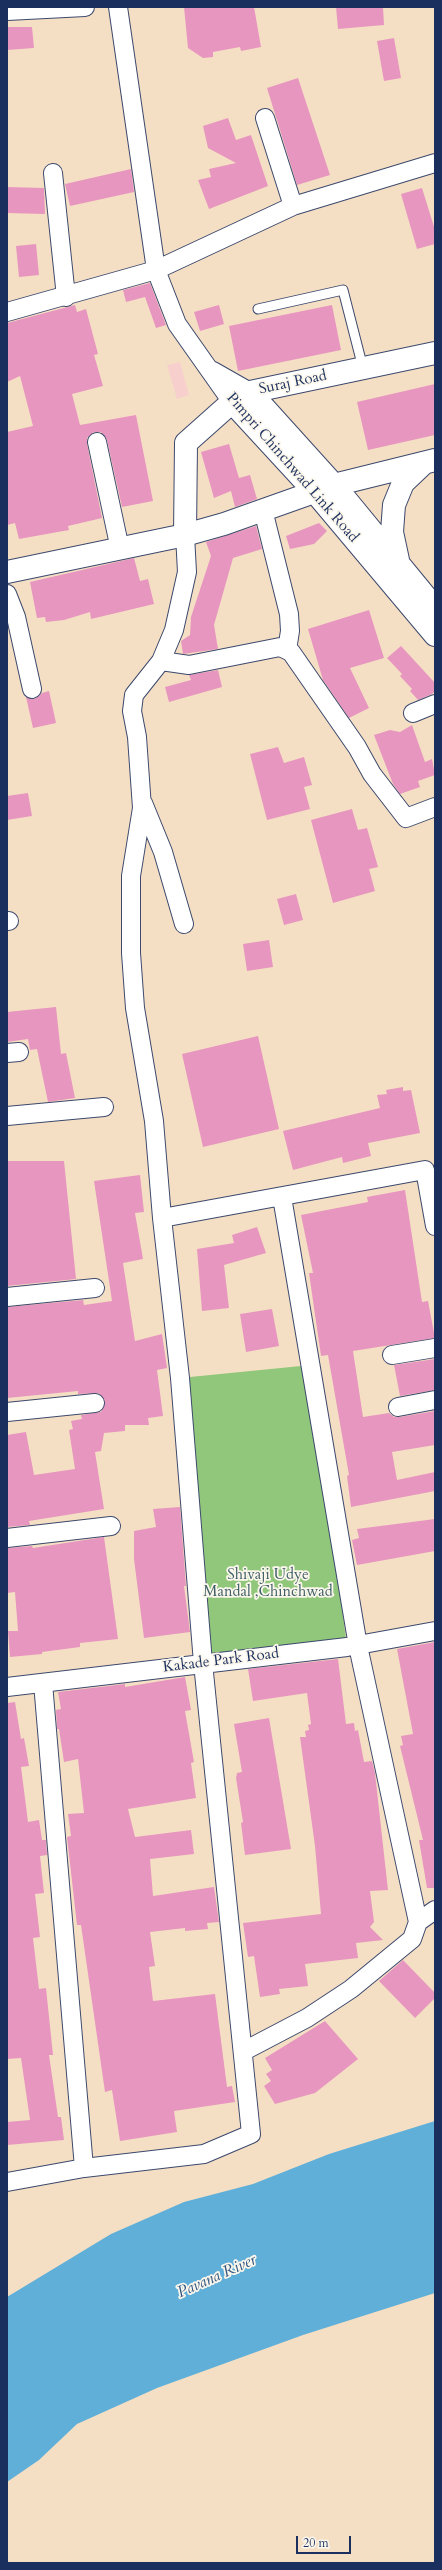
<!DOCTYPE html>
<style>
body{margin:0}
#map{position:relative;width:442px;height:2570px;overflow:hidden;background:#f5dfc4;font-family:Cardo,serif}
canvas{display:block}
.frame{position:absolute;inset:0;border:8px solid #1b2f5e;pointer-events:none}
.scale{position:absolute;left:296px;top:2536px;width:55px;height:18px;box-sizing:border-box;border:2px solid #1b2f5e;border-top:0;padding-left:5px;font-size:12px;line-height:14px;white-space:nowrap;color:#1b2f5e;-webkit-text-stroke:3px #fbf7ec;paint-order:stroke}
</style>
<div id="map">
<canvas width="442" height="2570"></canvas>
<div class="frame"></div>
<div class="scale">20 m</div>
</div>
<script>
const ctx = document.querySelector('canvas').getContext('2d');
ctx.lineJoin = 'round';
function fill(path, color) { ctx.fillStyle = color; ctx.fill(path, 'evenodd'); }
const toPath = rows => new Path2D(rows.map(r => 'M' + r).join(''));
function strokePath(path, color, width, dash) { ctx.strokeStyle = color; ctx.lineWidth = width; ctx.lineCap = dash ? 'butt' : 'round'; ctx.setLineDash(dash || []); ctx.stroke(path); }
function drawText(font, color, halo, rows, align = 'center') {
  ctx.font = font + ' Cardo,serif'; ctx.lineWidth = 3.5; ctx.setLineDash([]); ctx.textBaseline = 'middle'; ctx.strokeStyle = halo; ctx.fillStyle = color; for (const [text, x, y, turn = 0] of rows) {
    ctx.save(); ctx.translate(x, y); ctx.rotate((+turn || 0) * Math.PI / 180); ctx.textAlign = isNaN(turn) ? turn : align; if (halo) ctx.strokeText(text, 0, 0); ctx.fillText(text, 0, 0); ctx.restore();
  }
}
fill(toPath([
 [180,362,189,395,177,399,167,365]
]), '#f7d0cd');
fill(toPath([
 [311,1365,347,1647,203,1663,180,1378]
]), '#90c77a');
fill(toPath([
 [435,2121,435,2293,303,2335,157,2388,77,2424,39,2460,7,2482,7,2297,111,2234,184,2202,253,2184,329,2154]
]), '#5fafd9');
fill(toPath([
 [184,7,254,7,261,47,241,51,240,47,213,52,213,57,203,58,188,48],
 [336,7,383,7,384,25,338,29],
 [7,27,32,27,34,48,7,50],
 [394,38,401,78,384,81,377,41],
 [298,78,330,175,297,185,267,88],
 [228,118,236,140,251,135,268,186,209,209,198,180,211,177,209,169,236,163,208,148,203,126],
 [131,169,134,192,70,206,65,184],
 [7,187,44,188,45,214,7,213],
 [422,188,435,230,435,244,417,249,401,194],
 [36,244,39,275,19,277,16,246],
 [150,283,166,325,156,328,145,297,126,302,123,290],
 [75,305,77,312,86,309,98,354,94,355,103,386,72,394,80,425,136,415,153,501,122,507,107,440,101,432,94,432,87,438,87,444,102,518,68,526,69,530,19,539,15,523,7,525,7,432,33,426,20,376,7,382,7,323],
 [219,305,224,324,200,331,194,312],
 [332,305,341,350,238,371,229,326],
 [435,384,435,435,368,450,357,402],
 [229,444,239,478,250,475,257,499,235,507,231,491,214,498,201,452],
 [319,523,327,531,314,544,290,549,286,536],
 [256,526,262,549,233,558,214,625,218,649,183,654,181,641,190,635,191,617,211,556,206,542],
 [134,558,140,581,148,579,154,604,91,619,90,612,64,620,46,622,45,617,37,618,30,582],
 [369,610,384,658,350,668,369,708,349,718,323,680,308,629],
 [401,646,435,683,435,691,432,694,418,700,410,691,412,689,400,676,402,674,387,658],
 [218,670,222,687,169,702,165,687,191,680,189,675],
 [49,691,56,723,33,728,26,697,35,699,42,693],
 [412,725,425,762,432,759,435,775,418,781,420,787,400,794,393,784,374,735,390,730,400,732],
 [278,747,284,763,304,757,312,785,304,787,310,809,267,820,250,754],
 [28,793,32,816,7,820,7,796],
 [352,809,358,830,367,828,378,867,369,869,375,891,333,903,311,820],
 [296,894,303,920,284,925,277,899],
 [269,940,273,967,247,971,243,944],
 [56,1007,61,1054,66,1053,75,1098,48,1102,37,1049,30,1050,28,1039,7,1042,7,1012],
 [258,1036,279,1129,203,1147,182,1054],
 [403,1087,403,1091,411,1090,420,1133,368,1143,371,1156,343,1163,342,1157,293,1170,283,1131,380,1108,377,1095,387,1094,386,1090],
 [7,1161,64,1161,76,1279,7,1286],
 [140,1175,144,1212,135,1213,143,1259,123,1263,135,1341,162,1334,167,1368,157,1370,163,1416,148,1418,149,1425,125,1425,125,1431,104,1433,101,1451,95,1452,104,1509,29,1521,30,1525,7,1527,7,1435,26,1432,34,1475,75,1469,69,1430,73,1429,71,1421,82,1419,81,1415,101,1412,105,1402,99,1393,78,1394,78,1391,7,1398,7,1307,83,1300,84,1305,112,1301,94,1181],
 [405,1190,422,1302,428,1301,435,1338,353,1351,363,1417,389,1413,394,1417,400,1417,435,1411,435,1445,392,1452,397,1480,435,1472,435,1491,351,1507,347,1476,349,1475,328,1355,321,1356,309,1273,313,1273,301,1215,368,1202,367,1197],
 [257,1227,266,1253,224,1265,229,1308,202,1311,197,1249,234,1243,232,1235],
 [272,1309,279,1346,246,1352,240,1314],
 [435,1359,435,1390,400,1396,394,1365],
 [180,1507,186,1586,184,1586,190,1632,144,1638,134,1559,134,1531,156,1527,153,1509],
 [435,1519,435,1551,357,1565,352,1540,359,1538,357,1529],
 [104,1537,118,1639,80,1643,80,1647,42,1652,42,1654,10,1657,8,1631,18,1631,15,1592,7,1593,7,1548,32,1546,33,1548],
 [435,1642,435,1888,427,1888,419,1840,423,1840,400,1746,403,1745,401,1736,413,1734,397,1649],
 [338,1659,346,1724,354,1723,355,1731,358,1730,364,1762,372,1761,375,1773,388,1890,370,1891,374,1922,370,1927,383,1940,356,1943,358,1958,305,1964,308,1986,279,1989,280,1994,260,1997,254,1956,248,1957,243,1923,321,1914,315,1846,300,1737,306,1737,305,1731,309,1730,308,1725,311,1724,307,1693,253,1701,248,1669],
 [185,1677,191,1710,185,1711,194,1762,191,1763,196,1798,128,1809,135,1837,191,1830,194,1854,150,1859,153,1896,214,1887,219,1922,207,1923,208,1929,185,1931,185,1928,150,1932,155,1966,149,1967,153,2001,215,1994,227,2087,232,2086,235,2102,174,2111,177,2132,120,2141,112,2090,105,2092,81,1925,77,1925,67,1837,71,1836,68,1814,84,1813,78,1759,64,1762,59,1729,57,1729,56,1710,61,1709,58,1692,125,1684,125,1687],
 [15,1702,21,1739,24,1738,29,1766,21,1767,28,1822,39,1820,42,1840,46,1840,47,1855,40,1856,44,1893,35,1894,40,1937,33,1938,39,1989,46,1988,53,2055,49,2055,58,2117,61,2117,64,2140,7,2145,7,2122,30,2120,21,2058,7,2059,7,1703],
 [269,1718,291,1849,245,1855,241,1823,243,1822,236,1778,237,1773,242,1772,234,1724],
 [403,1960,435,1993,435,1998,415,2018,379,1981],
 [325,2021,358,2059,315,2093,275,2104,264,2086,271,2081,266,2074,272,2070,265,2058]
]), '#e796bf');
const lane = toPath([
 [258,309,343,290,363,368]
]);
const street = toPath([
 [118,7,156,270,177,324,232,402],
 [7,11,85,7],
 [265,118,293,206],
 [53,173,66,297],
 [7,312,156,270,293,206,435,163],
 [213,371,250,392],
 [97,442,120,549],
 [263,510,289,614,290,631,287,650],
 [7,594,16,617,32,689],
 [161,661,189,665,280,647,291,652,357,747,372,774,406,818,435,807],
 [413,713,435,704],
 [143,803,163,852,184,924],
 [7,921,9,921],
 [7,1053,19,1052],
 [7,1116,104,1107],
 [282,1197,358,1646,418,1922],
 [162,1218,425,1170,435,1226],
 [7,1297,95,1288],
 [392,1355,435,1348],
 [398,1407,435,1400],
 [7,1412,95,1403],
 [7,1538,111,1526],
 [43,1683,84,2168],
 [7,1687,347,1647,435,1631],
 [244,2051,307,2018,351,1989,412,1939,418,1922,435,1910],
 [7,2182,84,2168,204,2154,251,2134,203,1663,180,1378,162,1218,154,1121,135,1008,131,953,131,876,142,808,137,737,132,711,134,695,161,661,174,630,187,572,185,535]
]);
const secondary = toPath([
 [250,392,334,485,435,608],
 [232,402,314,491,435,635],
 [185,535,186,443,232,402,250,392,435,353],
 [398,560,392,532,394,505,403,483,423,464],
 [7,572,185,535,224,524,334,485,435,460]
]);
strokePath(lane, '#3c496d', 11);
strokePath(street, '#3c496d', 20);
strokePath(secondary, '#3c496d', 24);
strokePath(lane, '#fff', 9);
strokePath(street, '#fff', 18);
strokePath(secondary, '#fff', 22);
drawText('15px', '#1b2f5e', '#fbf7ec', [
 ["Suraj Road",293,383,-12],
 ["Pimpri Chinchwad Link Road",292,468,49],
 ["Kakade Park Road",221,1661,-7]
]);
drawText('15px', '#3e5d66', '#fbf7ec', [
 ["Shivaji Udye",268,1576],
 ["Mandal ,Chinchwad",268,1593]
]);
drawText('italic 16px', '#2f5583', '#fbf7ec', [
 ["Pavana River",217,2277,-24]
]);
</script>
